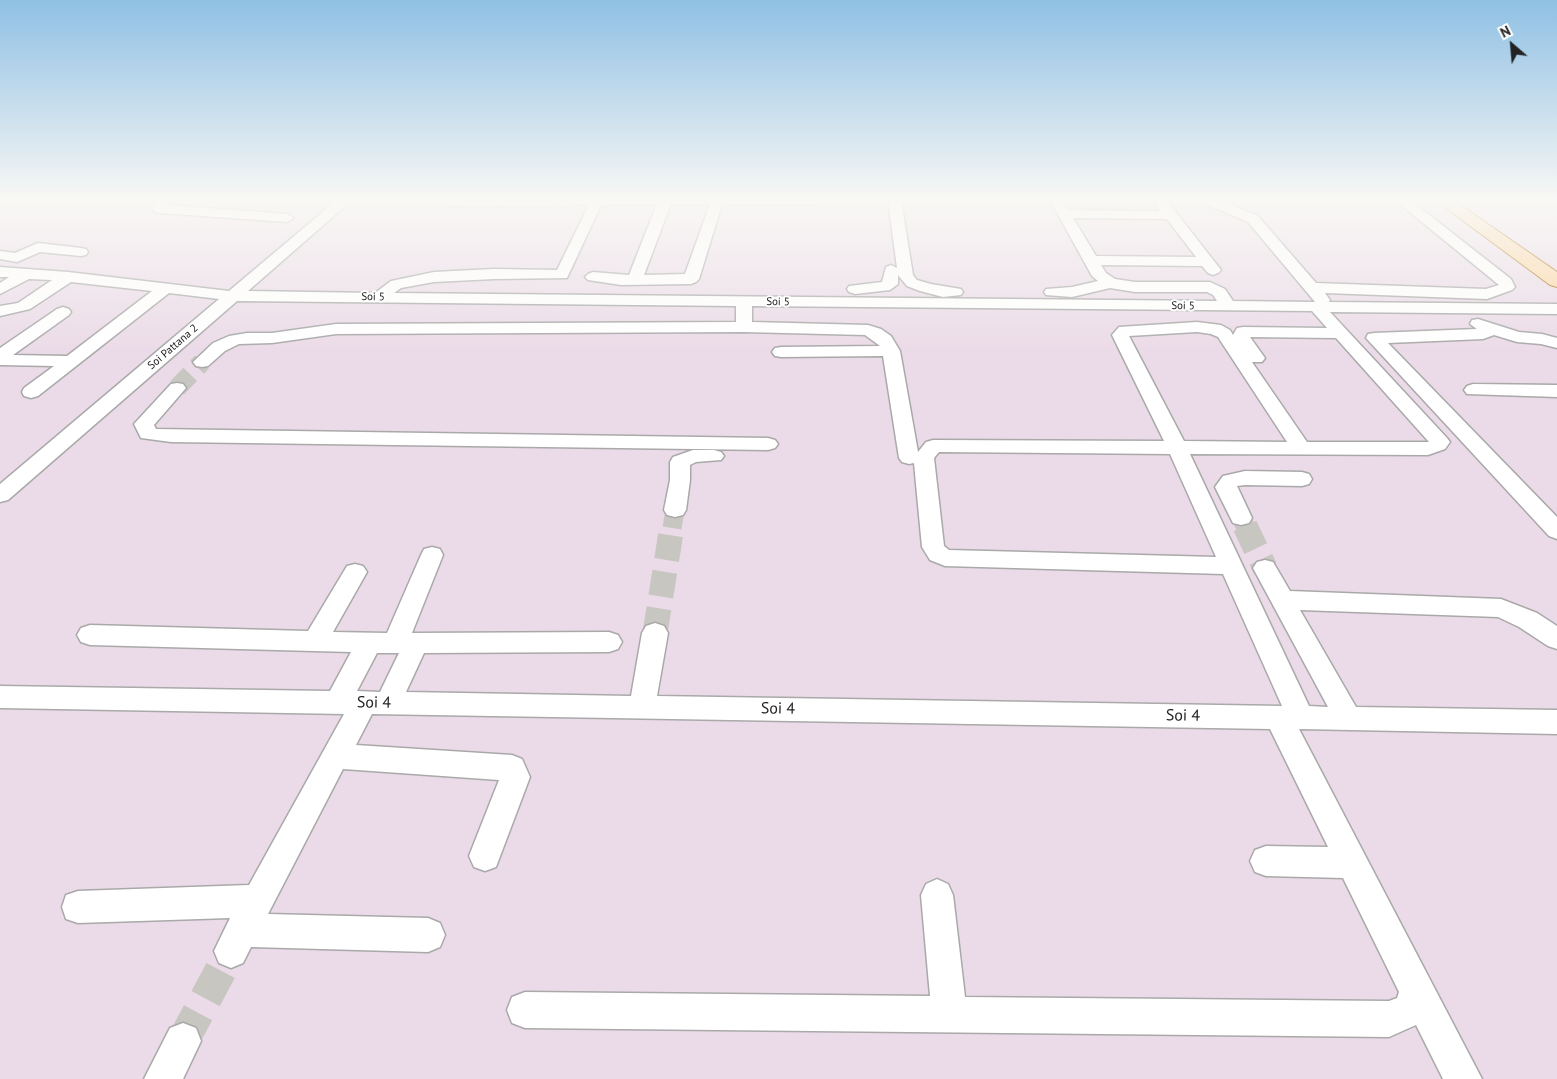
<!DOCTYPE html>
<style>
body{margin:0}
#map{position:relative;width:1557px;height:1079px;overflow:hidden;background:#f2efe9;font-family:"PT Sans",sans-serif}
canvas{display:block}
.north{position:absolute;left:1487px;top:20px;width:50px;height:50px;-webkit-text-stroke:4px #fff;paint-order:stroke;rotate:333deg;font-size:14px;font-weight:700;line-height:20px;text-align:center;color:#222}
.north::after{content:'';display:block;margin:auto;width:18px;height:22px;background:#222;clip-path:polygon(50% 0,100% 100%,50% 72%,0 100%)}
</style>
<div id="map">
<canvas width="1557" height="1079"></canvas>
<div class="north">N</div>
</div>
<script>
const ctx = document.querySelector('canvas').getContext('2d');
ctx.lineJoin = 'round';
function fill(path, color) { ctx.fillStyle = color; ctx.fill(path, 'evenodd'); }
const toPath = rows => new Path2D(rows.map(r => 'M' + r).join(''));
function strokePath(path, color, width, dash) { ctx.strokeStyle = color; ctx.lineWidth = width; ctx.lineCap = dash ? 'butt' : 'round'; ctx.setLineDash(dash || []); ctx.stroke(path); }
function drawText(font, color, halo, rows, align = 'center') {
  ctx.font = font + ' "PT Sans",sans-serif'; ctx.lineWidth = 4; ctx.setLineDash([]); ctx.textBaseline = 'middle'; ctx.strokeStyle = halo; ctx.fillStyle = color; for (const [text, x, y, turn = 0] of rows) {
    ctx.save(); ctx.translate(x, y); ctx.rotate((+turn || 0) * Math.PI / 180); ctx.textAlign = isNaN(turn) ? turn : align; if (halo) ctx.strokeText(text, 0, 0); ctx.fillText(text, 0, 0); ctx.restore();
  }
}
fill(toPath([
 [0,200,1557,200,1557,1079,0,1079]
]), '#ebdbe8');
strokePath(toPath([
 [177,388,202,362],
 [1241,518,1246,528],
 [672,528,675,510]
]), '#c8c6c1', 19, [19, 10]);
strokePath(toPath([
 [1245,526,1265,568],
 [655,633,672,526]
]), '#c8c6c1', 25, [25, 12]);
strokePath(toPath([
 [183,1041,231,951]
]), '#c8c6c1', 32, [32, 16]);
const minor = toPath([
 [158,200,172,200,167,205,287,214,294,218,287,222,160,213,155,212,151,206,158,200],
 [337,200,352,200,248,291,375,293,391,281,434,272,494,269,557,270,589,205,450,206,445,205,443,202,445,200,820,201,813,205,722,204,699,279,696,282,691,284,621,285,588,280,585,277,588,274,593,272,629,275,657,204,601,205,567,278,494,279,434,282,401,288,394,293,1217,301,1213,295,1207,292,1135,292,1110,288,1072,297,1046,295,1044,292,1046,289,1072,287,1098,281,1092,276,1050,200,1062,200,1068,210,1160,211,1155,204,1162,200,1167,201,1221,270,1218,273,1213,275,1208,273,1202,266,1101,265,1106,273,1115,279,1135,282,1210,282,1225,289,1233,301,1315,302,1248,222,1206,204,1204,201,1229,200,1227,203,1258,216,1316,283,1486,289,1499,285,1395,200,1410,200,1511,279,1515,287,1512,290,1487,299,1325,293,1330,300,1329,302,1557,304,1557,314,1330,312,1447,438,1450,442,1445,449,1428,455,1190,454,1309,706,1328,707,1253,568,1257,562,1265,560,1273,562,1290,591,1501,599,1537,613,1557,626,1557,649,1548,646,1519,627,1498,617,1300,610,1356,707,1557,710,1557,734,1299,729,1482,1079,1443,1079,1416,1025,1389,1037,525,1028,512,1023,507,1010,512,997,525,992,930,996,921,895,926,884,937,879,948,884,953,895,965,997,1389,1001,1397,998,1399,992,1343,878,1266,876,1255,872,1250,861,1255,850,1266,846,1328,847,1270,729,372,714,356,745,512,755,522,759,530,777,496,867,485,871,474,867,469,856,499,780,343,769,268,914,428,918,440,923,445,935,440,947,428,952,251,947,243,963,231,968,219,963,214,951,230,918,78,923,66,919,62,907,66,895,78,891,249,885,344,714,0,708,0,686,330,691,351,652,90,645,81,642,77,635,81,628,90,625,308,631,347,566,355,564,363,566,367,572,333,632,387,633,421,555,424,549,432,547,440,549,443,555,412,633,609,632,618,635,622,642,618,649,609,652,424,653,406,692,631,696,642,633,646,626,655,623,664,626,668,633,657,696,1282,706,1223,574,945,566,930,560,922,547,914,463,909,464,902,462,899,458,883,356,781,357,775,356,772,352,775,348,781,347,880,346,865,335,744,332,336,334,272,343,239,344,225,351,208,366,202,367,196,366,193,362,213,343,229,336,247,333,272,333,336,324,736,322,736,306,237,301,8,500,0,502,0,484,219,299,169,293,38,396,31,398,24,396,22,392,24,388,54,366,0,365,0,348,57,309,63,307,69,309,71,312,69,315,13,355,67,356,152,291,71,282,30,309,0,316,0,306,18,303,52,280,29,279,0,294,0,283,9,277,0,277,0,267,68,272,229,291,337,200],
 [669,204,710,204,685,274,644,275,670,206,669,204],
 [1073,218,1167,219,1196,257,1096,256,1073,218],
 [752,306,1312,311,1327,328,1243,327,1237,328,1233,335,1230,330,1221,325,1197,322,1119,327,1112,335,1164,441,933,440,926,442,918,452,900,351,891,336,881,329,868,325,752,322,752,306],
 [1197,332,1211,334,1218,337,1287,442,1184,441,1129,336,1197,332],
 [1250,337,1336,338,1429,442,1307,442,1252,362,1262,362,1265,358,1250,337],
 [939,452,1170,454,1216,557,949,550,944,546,934,458,939,452],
 [377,653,399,653,380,692,357,691,377,653],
 [888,200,901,200,913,275,917,280,931,284,961,289,963,292,961,295,943,297,920,291,907,286,898,275,898,284,890,290,855,294,849,292,847,289,849,286,882,282,886,267,891,265,897,268,888,200],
 [38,243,81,248,86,249,88,252,86,255,81,256,40,252,17,262,0,259,0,251,15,253,38,243],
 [1478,319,1519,332,1542,334,1557,338,1557,348,1541,344,1517,342,1494,335,1483,339,1388,343,1557,517,1557,539,1549,536,1366,338,1368,334,1374,333,1477,329,1470,324,1472,320,1478,319],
 [177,383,183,384,186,388,154,425,156,429,768,438,775,440,778,444,775,448,768,450,171,442,141,438,134,424,171,384,177,383],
 [1473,384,1557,385,1557,397,1467,394,1464,390,1467,386,1473,384],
 [693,450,714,450,721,452,724,456,721,460,696,462,690,465,690,480,686,510,683,515,675,517,667,515,664,510,670,480,670,462,673,457,693,450],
 [1245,471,1302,472,1309,474,1312,479,1309,484,1302,486,1245,485,1237,486,1252,518,1249,523,1241,525,1233,523,1215,487,1223,476,1245,471],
 [183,1023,196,1028,201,1041,183,1079,144,1079,170,1028,183,1023]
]);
const major = toPath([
 [1435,200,1453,200,1557,272,1557,287,1550,285,1435,200]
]);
strokePath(minor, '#a9a9a9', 3);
strokePath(major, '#a06b00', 2);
fill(minor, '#fff');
fill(major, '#fcd6a4');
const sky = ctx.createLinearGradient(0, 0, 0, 351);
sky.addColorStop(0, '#8fc0e4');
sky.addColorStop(0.57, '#f9f8f5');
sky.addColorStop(1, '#f9f8f500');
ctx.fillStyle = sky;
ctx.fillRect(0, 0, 1557, 351);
drawText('11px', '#222', '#fff', [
 ["Soi 5",373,297,1],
 ["Soi 5",778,302,1],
 ["Soi 5",1183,306,1],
 ["Soi Pattana 2",173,347,-41]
]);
drawText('16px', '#222', '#fff', [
 ["Soi 4",374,703,1],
 ["Soi 4",778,709,1],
 ["Soi 4",1183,716,1]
]);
</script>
